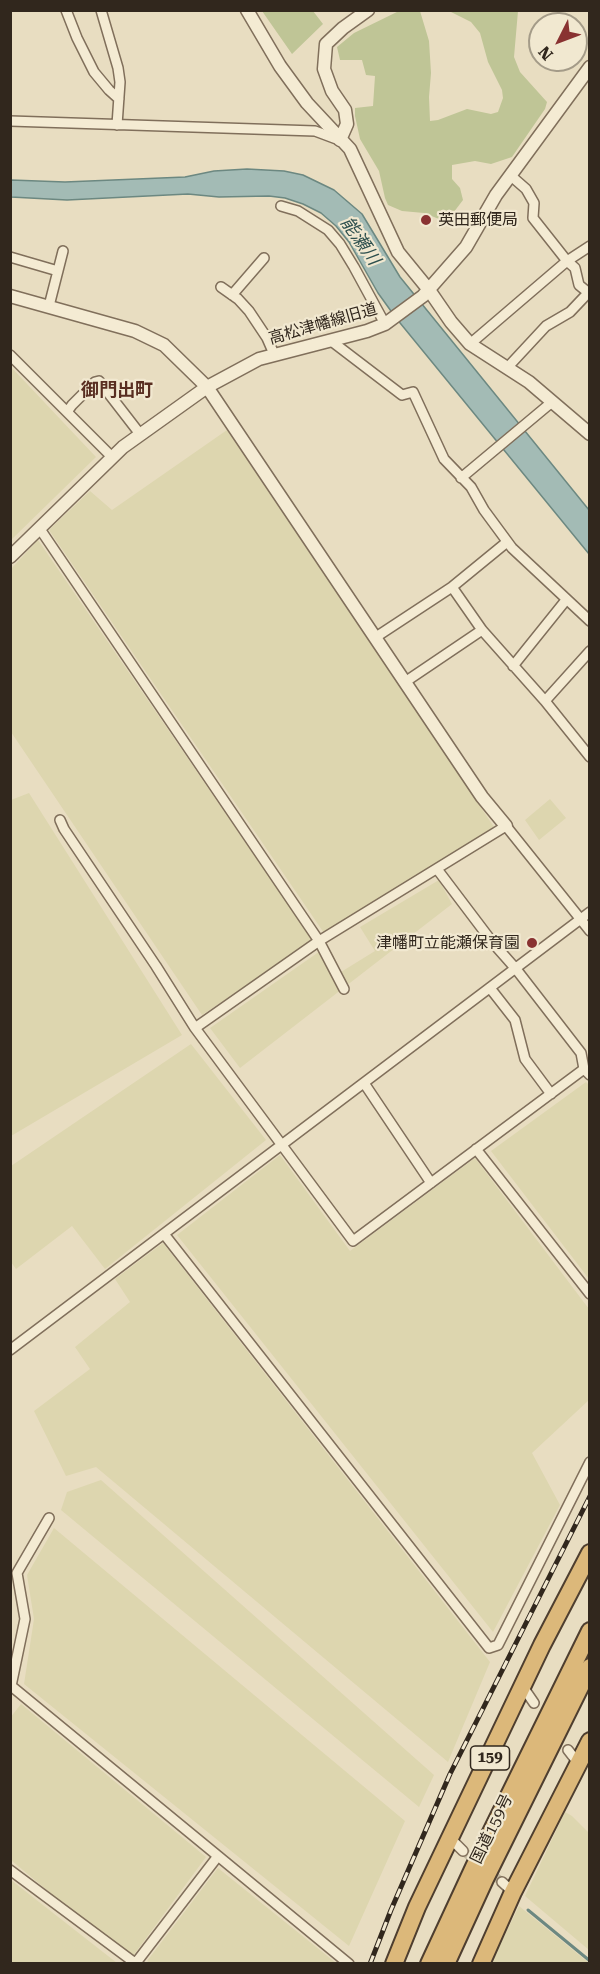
<!DOCTYPE html>
<meta charset="utf-8">
<style>
body{margin:0}
#map{position:relative;width:600px;height:1974px;overflow:hidden;background:#e8ddc1;font-family:"Roboto Serif",serif}
canvas{display:block}
.frame{position:absolute;inset:0;border:12px solid #31271d;pointer-events:none}
.north{position:absolute;left:528px;top:12px;width:60px;height:60px;box-sizing:border-box;background:#f1e8d0;border:2px solid #a49b88;border-radius:50%;rotate:228deg;font-size:16px;font-weight:700;line-height:24px;text-align:center;color:#31271d}
.north::after{content:'';display:block;margin:auto;width:21px;height:27px;background:#893231;clip-path:polygon(50% 0,100% 100%,50% 72%,0 100%)}
</style>
<div id="map">
<canvas width="600" height="1974"></canvas>
<div class="frame"></div>
<div class="north">N</div>
</div>
<script>
const ctx = document.querySelector('canvas').getContext('2d');
ctx.lineJoin = 'round';
function fill(path, color) { ctx.fillStyle = color; ctx.fill(path, 'evenodd'); }
const toPath = rows => new Path2D(rows.map(r => 'M' + r).join(''));
function strokePath(path, color, width, dash) { ctx.strokeStyle = color; ctx.lineWidth = width; ctx.lineCap = dash ? 'butt' : 'round'; ctx.setLineDash(dash || []); ctx.stroke(path); }
function drawText(font, color, halo, rows, align = 'center') {
  ctx.font = font + ' "Roboto Serif","Noto Sans JP",serif'; ctx.lineWidth = 4.5; ctx.setLineDash([]); ctx.textBaseline = 'middle'; ctx.strokeStyle = halo; ctx.fillStyle = color; for (const [text, x, y, turn = 0] of rows) {
    ctx.save(); ctx.translate(x, y); ctx.rotate((+turn || 0) * Math.PI / 180); ctx.textAlign = isNaN(turn) ? turn : align; if (halo) ctx.strokeText(text, 0, 0); ctx.fillText(text, 0, 0); ctx.restore();
  }
}
fill(toPath([
 [11,367,96,457,11,540],
 [227,430,494,827,324,933,49,530,90,491,112,510],
 [38,540,313,941,202,1015,11,732,10,570],
 [29,793,182,1035,11,1136,11,800],
 [550,799,566,818,539,840,525,820],
 [439,880,452,904,240,1068,210,1028,323,949,341,972,375,951,360,927],
 [191,1044,266,1140,105,1269,72,1226,16,1269,11,1262,11,1166],
 [586,1082,590,1086,589,1279,491,1151],
 [280,1155,350,1251,475,1158,589,1309,589,1400,532,1453,560,1505,493,1632,177,1235],
 [163,1243,490,1662,448,1762,96,1467,66,1476,34,1411,90,1369,75,1347,130,1302,115,1279],
 [101,1480,434,1775,419,1807,61,1510,67,1492],
 [54,1528,405,1821,349,1946,24,1684,34,1619,27,1575],
 [21,1704,206,1857,130,1960,11,1860,10,1718],
 [565,1812,572,1816,589,1833,589,1950,525,1896],
 [218,1868,336,1963,150,1963,147,1961],
 [10,1880,11,1880,117,1963,11,1963],
 [519,1906,589,1963,491,1963]
]), '#ddd6af');
fill(toPath([
 [401,10,420,11,429,41,431,73,429,97,430,121,438,120,467,109,491,114,498,112,503,98,502,90,488,62,480,33,471,22,449,11,518,11,514,57,520,72,547,102,545,109,512,157,491,164,475,161,452,165,452,179,460,188,463,200,444,225,439,219,424,213,402,211,388,205,385,198,379,171,360,139,355,116,355,108,373,106,375,76,366,75,362,60,340,60,337,47,354,33],
 [262,11,313,11,323,24,292,54]
]), '#bfc596');
const water = toPath([
 [247,169,284,171,303,175,334,190,362,214,400,277,589,510,589,554,396,318,378,293,349,242,336,226,321,213,303,204,285,198,269,196,219,197,188,194,67,200,11,197,11,180,65,182,185,177,214,171,247,169]
]);
fill(water, '#a3bbb5');
strokePath(water, '#6c8881', 1.5);
strokePath(toPath([
 [528,1910,590,1961]
]), '#6c8881', 3);
strokePath(toPath([
 [463,1851,502,1882]
]), '#c3b9a0', 9, [9, 4.5]);
const minor = toPath([
 [66,10,77,38,94,72,109,90,119,99],
 [101,10,118,68,120,82,117,125],
 [10,121,315,131,339,140],
 [510,175,526,189,534,203,533,218,567,261,575,268,579,285,590,294],
 [281,206,298,211,328,230,340,244,354,267,385,324],
 [10,257,58,271],
 [221,287,238,299,249,311,267,338,274,354],
 [232,295,264,258],
 [49,306,63,251],
 [330,340,402,395,413,392,444,459,471,487,484,510,512,548,590,621],
 [470,344,567,261,590,246],
 [10,355,112,457],
 [507,368,546,326,570,312,588,293],
 [67,412,72,405,95,382,99,381,140,434],
 [461,478,552,402],
 [40,529,319,941,344,989],
 [452,587,482,630,545,701,590,757],
 [376,637,452,587,507,542],
 [513,666,566,600],
 [405,682,482,630],
 [545,701,590,651],
 [60,820,64,829,156,966,195,1028],
 [437,869,493,943,516,969,581,1053,584,1069],
 [590,931,506,826,319,941,195,1028,353,1241,584,1069,590,1075],
 [490,988,515,1020,525,1059,551,1094],
 [364,1083,431,1183],
 [476,1149,590,1294],
 [164,1234,489,1648,498,1645,590,1462],
 [10,1350,590,912],
 [10,1685,218,1856],
 [11,1686,25,1619,17,1573,49,1518],
 [523,1687,534,1703],
 [568,1750,579,1764],
 [451,1839,463,1851],
 [10,1870,135,1963],
 [502,1882,513,1892],
 [135,1964,218,1856,349,1964]
]);
const tertiary = toPath([
 [247,10,280,66,307,103,350,149,398,252,429,290,451,322,470,344,529,382,590,434],
 [340,140,347,124,345,110,332,91,324,69,326,44,343,28,368,10],
 [10,296,135,331,164,345,207,387,482,797,506,826],
 [10,557,123,447,207,387,259,359,367,331,385,324,423,296,466,247,496,195,590,67]
]);
const trunk = toPath([
 [394,1964,417,1907,542,1645,590,1553],
 [429,1964,474,1867,590,1631],
 [446,1964,485,1879,590,1667],
 [481,1964,513,1892,590,1741]
]);
strokePath(minor, '#806f5b', 12);
strokePath(tertiary, '#806f5b', 15);
strokePath(trunk, '#4e3e2f', 20);
strokePath(minor, '#f4ebd3', 9);
strokePath(tertiary, '#f4ebd3', 12);
strokePath(trunk, '#dcb87a', 16);
const rail = toPath([
 [370,1964,391,1910,450,1774,590,1496]
]);
strokePath(rail, '#31271d', 5);
strokePath(rail, '#f1e8d0', 3, [9]);
for (const [x, y, r, color] of [
 [426,220,6,"#893231"],
 [532,943,6,"#893231"]
]) { const dot = new Path2D(); dot.arc(x, y, r, 0, 2 * Math.PI); ctx.fillStyle = color; ctx.fill(dot); strokePath(dot, '#f1e8d0', 2); }
for (const [x, y, w] of [
 [490,1758,39]
]) { const box = new Path2D(); box.roundRect(x - w / 2, y - 12, w, 24, 4.5); ctx.fillStyle = '#f1e8d0'; ctx.fill(box); strokePath(box, '#31271d', 1.5); }
drawText('bold 15px', '#31271d', null, [
 ["159",490,1758]
]);
drawText('16px', '#31271d', '#f1e8d0', [
 ["英田郵便局",438,220],
 ["津幡町立能瀬保育園",520,943,"right"]
], 'left');
drawText('16px', '#31271d', '#f1e8d0', [
 ["高松津幡線旧道",323,324,-16],
 ["国道159号",492,1829,-64]
]);
drawText('italic 18px', '#2e504e', '#f1e8d0', [
 ["能瀬川",360,241,55]
]);
drawText('bold 18px', '#592e21', '#f1e8d0', [
 ["御門出町",117,391]
]);
</script>
